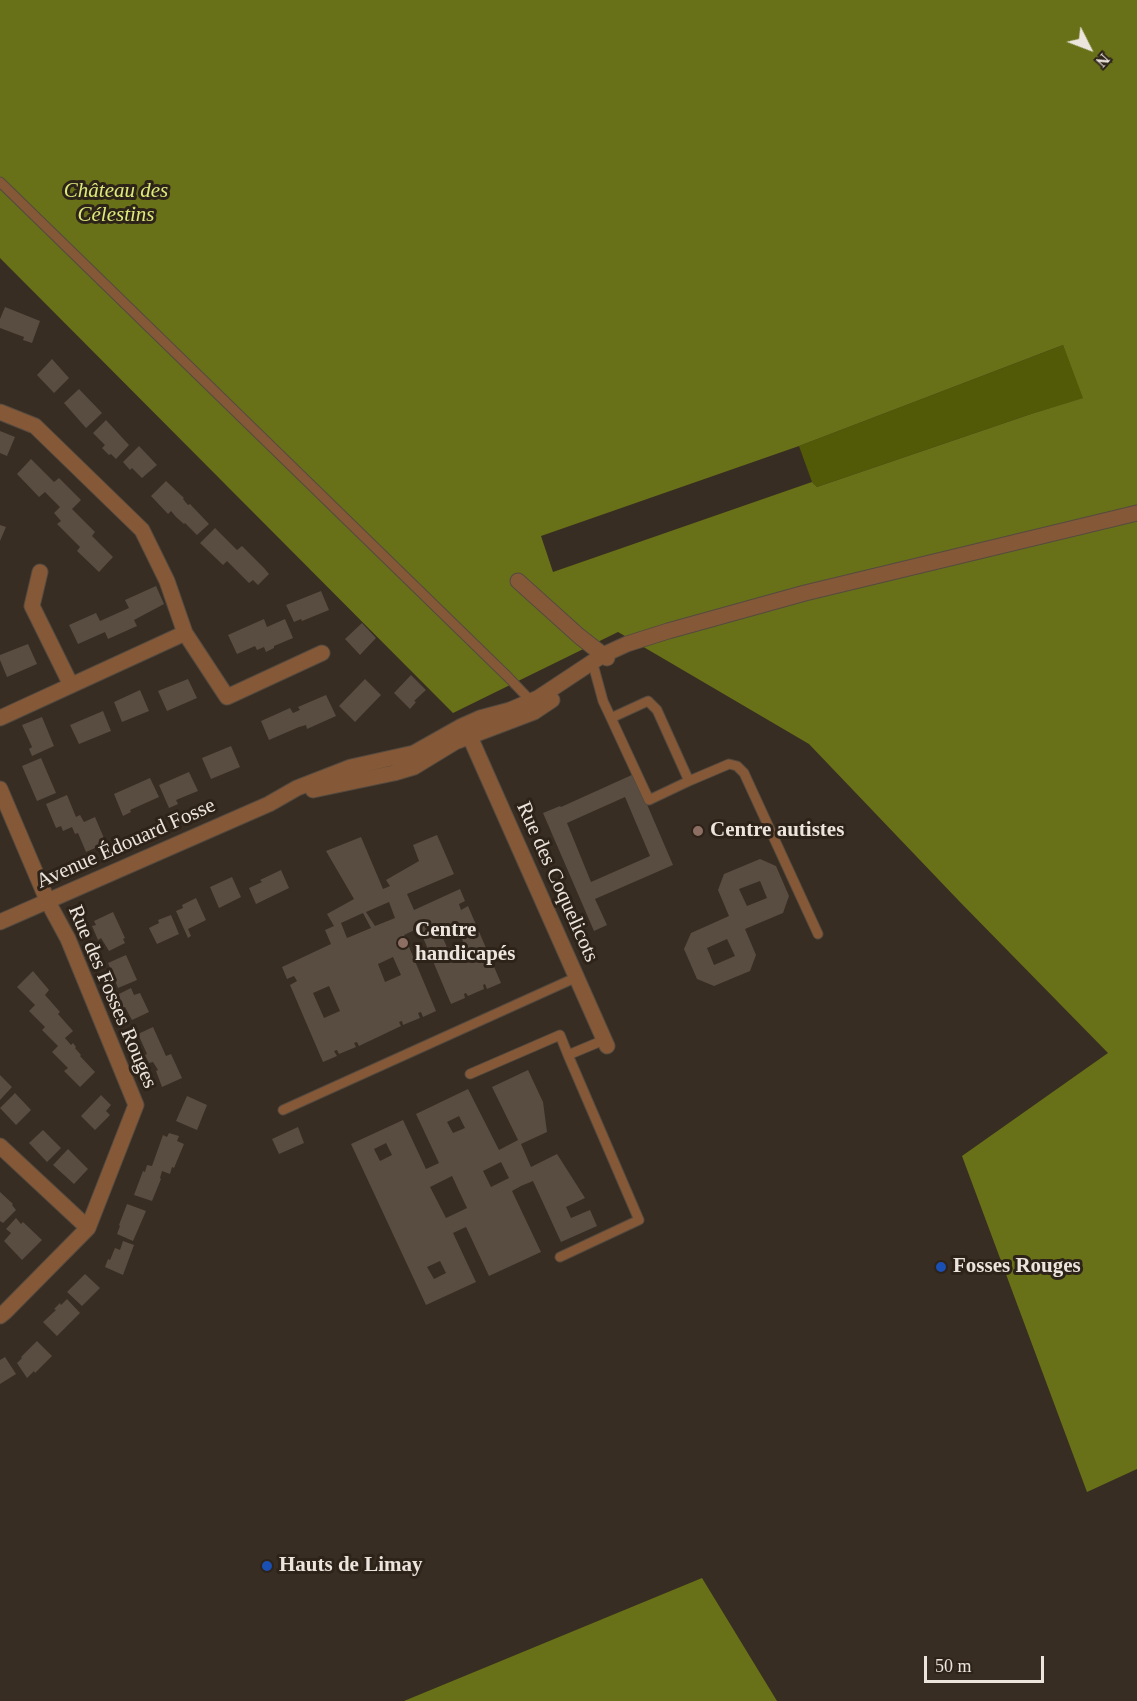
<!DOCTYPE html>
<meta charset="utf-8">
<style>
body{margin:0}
#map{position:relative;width:1137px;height:1701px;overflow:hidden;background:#382d22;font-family:Georgia,serif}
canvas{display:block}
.north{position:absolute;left:1059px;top:18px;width:60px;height:60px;-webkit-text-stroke:4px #2e2319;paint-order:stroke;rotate:132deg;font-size:16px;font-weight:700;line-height:24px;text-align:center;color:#ece5de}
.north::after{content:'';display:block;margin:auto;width:21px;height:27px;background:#ece5de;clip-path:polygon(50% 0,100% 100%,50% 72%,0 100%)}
.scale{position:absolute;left:924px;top:1656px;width:120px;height:27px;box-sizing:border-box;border:3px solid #ece5de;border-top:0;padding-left:8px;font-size:18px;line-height:21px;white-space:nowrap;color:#ece5de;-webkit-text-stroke:4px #2e2319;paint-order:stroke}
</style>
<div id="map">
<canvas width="1137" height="1701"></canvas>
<div class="north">N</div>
<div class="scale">50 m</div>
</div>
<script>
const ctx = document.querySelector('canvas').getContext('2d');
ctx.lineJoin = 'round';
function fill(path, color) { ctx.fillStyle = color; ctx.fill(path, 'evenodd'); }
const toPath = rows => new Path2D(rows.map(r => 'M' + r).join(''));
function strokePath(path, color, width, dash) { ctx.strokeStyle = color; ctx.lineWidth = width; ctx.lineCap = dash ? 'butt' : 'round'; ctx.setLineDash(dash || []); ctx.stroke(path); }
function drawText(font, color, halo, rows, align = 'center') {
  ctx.font = font + ' Georgia,serif'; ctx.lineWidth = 6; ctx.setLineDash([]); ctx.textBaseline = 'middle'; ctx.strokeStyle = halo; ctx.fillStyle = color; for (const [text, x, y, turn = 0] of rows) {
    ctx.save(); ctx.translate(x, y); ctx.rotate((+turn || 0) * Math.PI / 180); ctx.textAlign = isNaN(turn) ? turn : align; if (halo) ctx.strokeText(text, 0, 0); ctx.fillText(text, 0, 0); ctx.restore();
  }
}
fill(toPath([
 [1063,345,1084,398,1031,414,817,487,812,482,799,446]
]), '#525907');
fill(toPath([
 [0,0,1137,0,1137,1469,1087,1492,962,1156,1108,1053,960,902,809,744,618,632,453,713,0,258],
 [1063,345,1083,398,1031,414,817,487,812,482,553,572,541,536,799,446],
 [702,1578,777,1701,404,1701]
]), '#687118');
fill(toPath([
 [5,307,40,321,32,343,23,340,24,337,0,328,0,319],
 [52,359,69,378,54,393,37,375],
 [79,389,102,413,86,428,64,403],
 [106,420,129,445,116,459,111,454,109,455,102,448,105,445,93,433],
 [0,431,15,437,7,456,0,453],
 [139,446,157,465,142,478,132,468,130,470,123,462],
 [31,459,54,482,59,478,81,500,72,509,95,532,92,536,113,557,99,572,77,551,80,547,57,524,61,521,54,513,60,507,45,492,39,497,17,474],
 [166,481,184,498,183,499,188,505,190,504,209,524,197,535,185,523,184,524,176,517,171,511,168,514,151,496],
 [0,525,6,527,0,541],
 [215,528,237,550,242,546,264,568,269,574,258,585,253,580,249,583,227,561,223,565,200,543],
 [156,586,164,604,134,620,137,626,108,639,105,632,78,644,69,625,96,613,100,621,129,608,125,600],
 [321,591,329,610,302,621,301,619,294,622,286,605],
 [264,619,267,627,285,619,293,638,274,646,274,648,266,652,264,647,257,650,255,646,237,654,228,635],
 [362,623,376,638,360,655,345,639],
 [28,644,37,664,7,677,0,660,0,655],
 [411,675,426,690,414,701,416,702,410,709,394,693],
 [188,679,197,698,167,711,158,691],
 [365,679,381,695,355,722,339,706],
 [140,690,149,711,122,722,114,702],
 [326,695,336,716,307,729,306,725,299,727,269,740,261,721,290,708,293,713,300,710,298,707],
 [103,711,111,731,79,744,70,725],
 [42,717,54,746,32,756,29,749,32,747,22,725],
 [231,746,240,767,211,779,202,758],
 [41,758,56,793,37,801,22,766],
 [189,772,198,791,176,800,178,804,169,808,159,785],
 [634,774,673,865,595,899,607,925,594,931,543,813,560,806,561,807],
 [625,797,650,856,591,882,567,823],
 [150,778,159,797,130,810,131,812,123,816,114,794],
 [67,795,76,817,80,815,84,822,95,817,106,843,86,852,78,833,75,834,72,827,63,831,61,826,56,828,46,804],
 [437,835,454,874,407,894,414,910,460,889,465,901,459,904,461,910,468,906,501,983,487,989,485,984,483,985,484,989,468,996,466,993,464,994,465,998,451,1004,419,928,404,935,436,1011,423,1017,421,1012,418,1013,420,1018,403,1025,402,1021,399,1022,401,1026,359,1046,357,1042,354,1043,356,1047,339,1054,337,1050,334,1051,337,1056,323,1062,290,985,297,981,294,976,287,979,282,967,331,944,325,930,334,926,327,914,354,899,326,851,361,837,383,889,390,886,386,880,419,861,413,845],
 [389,902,395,918,375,926,366,912],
 [363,913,371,928,347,938,341,923],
 [458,929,468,954,453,961,442,936],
 [393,957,401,975,385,982,378,964],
 [329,986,340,1011,324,1018,313,993],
 [760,859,776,866,789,896,783,913,745,929,756,955,750,971,714,986,697,979,684,949,691,933,729,916,718,890,724,874],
 [760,881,767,898,747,906,739,889],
 [727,939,735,956,714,965,707,948],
 [281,870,289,888,256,904,249,888,262,882,260,880],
 [232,877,241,897,219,908,210,887],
 [196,898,206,920,188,929,191,936,188,938,176,911,183,908,182,905],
 [113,912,125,938,123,939,125,943,109,951,101,938,98,940,92,926,96,925,94,921],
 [171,915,179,934,157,944,149,928,159,923,158,920],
 [126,955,137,980,118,988,108,963],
 [33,971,49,990,45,995,60,1012,58,1014,73,1031,65,1038,71,1045,73,1043,76,1047,75,1048,81,1055,80,1056,95,1072,80,1087,64,1071,68,1068,52,1052,58,1046,42,1030,45,1027,29,1011,35,1005,17,987],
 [131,988,134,995,140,993,149,1012,132,1020,125,1007,123,1007,117,995],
 [153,1027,166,1056,171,1054,182,1078,162,1087,156,1071,158,1070,153,1062,149,1063,145,1055,147,1054,138,1034],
 [528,1070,543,1102,547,1132,521,1144,531,1167,557,1154,585,1198,566,1207,571,1218,590,1210,597,1226,561,1242,533,1181,521,1186,512,1191,541,1252,489,1276,466,1227,453,1233,476,1282,426,1305,351,1144,403,1120,426,1169,439,1163,416,1114,468,1089,499,1150,518,1140,492,1087],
 [459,1116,465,1128,453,1133,447,1122],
 [386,1143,392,1155,380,1161,374,1149],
 [501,1162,509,1178,491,1187,483,1171],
 [452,1176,467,1208,446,1218,430,1187],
 [440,1261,446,1273,434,1279,427,1267],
 [0,1075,12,1087,0,1100],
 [15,1093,31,1110,16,1125,0,1108],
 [101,1095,111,1105,106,1111,110,1115,95,1130,81,1116],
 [187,1096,207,1105,197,1130,176,1121],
 [298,1127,304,1143,279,1154,272,1139],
 [43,1130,61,1148,47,1162,29,1143],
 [169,1133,179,1136,177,1141,184,1144,174,1168,172,1167,170,1174,162,1171,160,1178,161,1179,152,1201,134,1195,143,1171,145,1172,147,1165,152,1166,163,1135,167,1137],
 [68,1149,88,1169,74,1184,53,1165],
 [0,1192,13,1204,12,1205,16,1210,3,1223,0,1221],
 [127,1204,146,1211,133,1241,117,1234,120,1226,119,1225],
 [16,1218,21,1224,23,1222,42,1240,22,1260,4,1241,11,1233,6,1229],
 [123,1241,134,1245,123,1275,105,1267,108,1259,110,1260,115,1248,120,1250],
 [85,1274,100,1288,82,1306,67,1292],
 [67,1299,80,1313,57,1336,43,1322,56,1310,54,1309,60,1303,61,1305],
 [37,1341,52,1356,35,1373,34,1371,27,1378,17,1363,22,1358,21,1357],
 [5,1357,16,1374,0,1384,0,1360]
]), '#594d42');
const lane = toPath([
 [0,182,508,677,531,701],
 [594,668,603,701,611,718,649,800,689,781,657,710,648,701,611,718],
 [689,781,729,764,737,766,744,773,818,934],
 [470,1074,560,1035,568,1055],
 [283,1110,577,977],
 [560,1257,639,1220,568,1055,604,1040]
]);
const street = toPath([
 [0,412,35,426,142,530,167,581,185,633,227,697,322,653],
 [40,572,32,606,71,685],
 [518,581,579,636,607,658],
 [0,718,185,633],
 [466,728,607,1046],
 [0,789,48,902,68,939,136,1105,88,1228,5,1312,0,1316],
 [313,790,394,773,414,767,455,742,534,712,552,700],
 [0,922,269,804,297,788,351,767,414,753,462,726,480,718,510,710,538,698,603,655,627,644,668,631,805,593,1137,513],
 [0,1146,88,1228]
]);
strokePath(lane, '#554a40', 11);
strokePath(street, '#554a40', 17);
strokePath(lane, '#855937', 9);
strokePath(street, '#855937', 15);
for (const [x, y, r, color] of [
 [698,831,6,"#8d6e63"],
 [403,943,6,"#8d6e63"],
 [941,1267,6,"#1a4fb4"],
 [267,1566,6,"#1a4fb4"]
]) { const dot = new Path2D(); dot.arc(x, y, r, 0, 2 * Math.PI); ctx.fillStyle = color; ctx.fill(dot); strokePath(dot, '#2e2319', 2); }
drawText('italic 21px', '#dceb7a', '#2e2319', [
 ["Château des",116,191],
 ["Célestins",116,215]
]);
drawText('bold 21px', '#ece5de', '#2e2319', [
 ["Centre autistes",710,831],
 ["Centre",415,931],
 ["handicapés",415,955],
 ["Fosses Rouges",953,1267],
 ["Hauts de Limay",279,1566]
], 'left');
drawText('21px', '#ece5de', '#2e2319', [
 ["Avenue Édouard Fosse",126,844,-24],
 ["Rue des Coquelicots",557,882,66],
 ["Rue des Fosses Rouges",112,997,67]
]);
</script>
